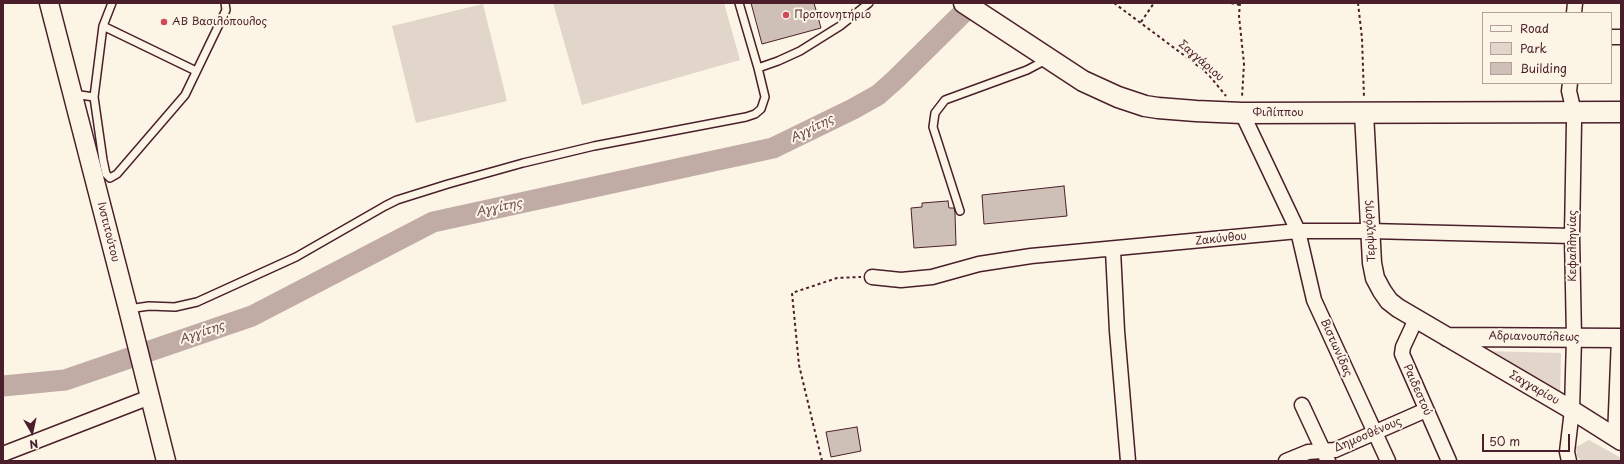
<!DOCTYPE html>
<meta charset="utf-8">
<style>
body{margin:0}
#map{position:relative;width:1624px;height:464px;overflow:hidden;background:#fcf5e5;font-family:"Playpen Sans",sans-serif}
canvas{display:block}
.frame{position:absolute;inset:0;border:4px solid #4a1f2b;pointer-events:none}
.legend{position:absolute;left:1482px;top:12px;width:130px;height:72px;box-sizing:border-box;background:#fcf5e5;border:1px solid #b59f9b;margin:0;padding:5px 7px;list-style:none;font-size:12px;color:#4a1f2b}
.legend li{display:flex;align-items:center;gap:8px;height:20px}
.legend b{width:20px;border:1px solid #b59f9b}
.north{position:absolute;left:12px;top:412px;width:40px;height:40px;-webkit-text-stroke:3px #fcf5e5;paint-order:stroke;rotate:171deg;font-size:11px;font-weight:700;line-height:16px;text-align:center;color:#4a1f2b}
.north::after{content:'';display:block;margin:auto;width:14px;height:18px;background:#4a1f2b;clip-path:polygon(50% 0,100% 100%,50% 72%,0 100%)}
.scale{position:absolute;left:1482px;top:434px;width:88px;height:18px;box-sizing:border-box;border:2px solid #4a1f2b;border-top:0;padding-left:5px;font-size:12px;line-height:14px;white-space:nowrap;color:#4a1f2b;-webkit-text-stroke:3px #fcf5e5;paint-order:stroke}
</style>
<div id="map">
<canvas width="1624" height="464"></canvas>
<div class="frame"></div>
<ul class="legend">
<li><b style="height:5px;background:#fcf5e5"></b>Road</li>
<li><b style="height:11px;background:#e2d5ca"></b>Park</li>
<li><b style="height:11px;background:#cfc0b7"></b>Building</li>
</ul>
<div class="north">N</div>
<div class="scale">50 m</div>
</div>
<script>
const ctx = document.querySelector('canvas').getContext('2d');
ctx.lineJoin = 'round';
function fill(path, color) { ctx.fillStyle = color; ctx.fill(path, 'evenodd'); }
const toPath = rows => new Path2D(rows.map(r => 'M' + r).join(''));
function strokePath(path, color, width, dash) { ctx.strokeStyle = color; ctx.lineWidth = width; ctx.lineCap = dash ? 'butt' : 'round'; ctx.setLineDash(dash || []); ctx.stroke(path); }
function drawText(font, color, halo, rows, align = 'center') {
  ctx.font = font + ' "Playpen Sans",sans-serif'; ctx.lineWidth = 4; ctx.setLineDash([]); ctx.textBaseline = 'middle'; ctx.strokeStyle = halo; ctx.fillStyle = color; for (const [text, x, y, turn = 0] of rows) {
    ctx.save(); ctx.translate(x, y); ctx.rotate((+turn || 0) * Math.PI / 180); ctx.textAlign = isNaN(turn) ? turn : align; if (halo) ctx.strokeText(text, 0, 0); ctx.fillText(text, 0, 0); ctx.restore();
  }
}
fill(toPath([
 [553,3,724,3,740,60,582,105],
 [483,4,507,101,416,123,392,26],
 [1485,351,1561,353,1560,399],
 [1589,440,1621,458,1621,461,1581,461,1577,456,1576,447]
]), '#e2d5ca');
strokePath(toPath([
 [3,386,65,380,252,316,433,222,773,148,853,109,878,95,896,79,973,3]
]), '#c0aca5', 21);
const building = toPath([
 [751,3,814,3,821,28,762,44,751,3],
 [1064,186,1067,216,984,224,982,195,1064,186],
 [948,201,949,208,954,208,955,213,956,245,914,248,911,208,922,207,922,203,948,201],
 [857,427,861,451,831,457,826,432,857,427]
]);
fill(building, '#cfc0b7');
strokePath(building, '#4a1f2b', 1);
const service = toPath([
 [112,3,103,26,94,97,103,160,106,174,110,178,117,174,185,95,226,10,225,3],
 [739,3,758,68],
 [103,26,196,71],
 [73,94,94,97],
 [960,211,933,127,935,113,945,100,1027,70,1046,60],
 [128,309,149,306,175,307,197,302,296,257,385,206,397,200,448,184,523,163,594,146,746,117,755,114,761,109,765,97,758,68,778,61,800,51,840,26,869,3]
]);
const minor = toPath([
 [1574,13,1575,3],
 [1611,37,1621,37],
 [1242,113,1298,231,1314,300,1388,461],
 [1113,250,1117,331,1128,461],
 [872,277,901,280,932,277,979,264,1031,256,1298,231,1369,231,1572,236],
 [1416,319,1403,347,1402,354,1449,461],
 [1302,405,1328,461],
 [1615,437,1619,338],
 [3,454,150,397],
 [1286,461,1308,452,1335,450,1426,410],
 [1569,461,1567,452,1572,410,1574,338,1572,236,1574,122,1574,112,1569,91,1570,83]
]);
const tertiary = toPath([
 [49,3,128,309,166,461],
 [1364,113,1372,263,1375,278,1382,291,1389,301,1398,308,1572,410,1621,441],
 [1447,337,1621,338]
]);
const secondary = toPath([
 [964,3,1083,81,1118,97,1145,106,1158,108,1196,111,1242,113,1621,112]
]);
strokePath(service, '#4a1f2b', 10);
strokePath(minor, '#4a1f2b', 17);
strokePath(tertiary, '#4a1f2b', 21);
strokePath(secondary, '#4a1f2b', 23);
strokePath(toPath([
 [1114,3,1193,62,1208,74,1226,96],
 [1231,3,1240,5],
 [1240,3,1239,16,1244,64,1242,97],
 [1358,3,1362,38,1364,97],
 [1141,22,1154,3],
 [822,461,799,365,792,293,837,278,861,277]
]), '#4a1f2b', 2, [3, 3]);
strokePath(service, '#fcf5e5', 7);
strokePath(minor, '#fcf5e5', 14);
strokePath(tertiary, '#fcf5e5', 18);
strokePath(secondary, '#fcf5e5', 20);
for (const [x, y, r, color] of [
 [786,15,4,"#d1495b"],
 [164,22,4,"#d1495b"]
]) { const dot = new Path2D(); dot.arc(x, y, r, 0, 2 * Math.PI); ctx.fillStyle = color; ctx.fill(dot); strokePath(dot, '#fcf5e5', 1.5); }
drawText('11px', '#4a1f2b', '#fcf5e5', [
 ["Προπονητήριο",794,15],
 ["ΑΒ Βασιλόπουλος",172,22]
], 'left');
drawText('11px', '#4a1f2b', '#fcf5e5', [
 ["Σαγγάριου",1201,61,41],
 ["Φιλίππου",1278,113],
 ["Τερψιχόρης",1370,231,-94],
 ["Ινστιτούτου",108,232,76],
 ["Ζακύνθου",1221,239,-6],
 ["Κεφαλληνίας",1573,246,-90],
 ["Αδριανουπόλεως",1534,337,1],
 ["Βιστωνίδας",1336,348,66],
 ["Σαγγαρίου",1534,388,30],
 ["Ραιδεστού",1417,390,66],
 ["Δημοσθένους",1368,435,-23]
]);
drawText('italic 12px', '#6d4950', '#fcf5e5', [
 ["Αγγίτης",812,129,-27],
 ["Αγγίτης",499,208,-12],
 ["Αγγίτης",202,333,-19]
]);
</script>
